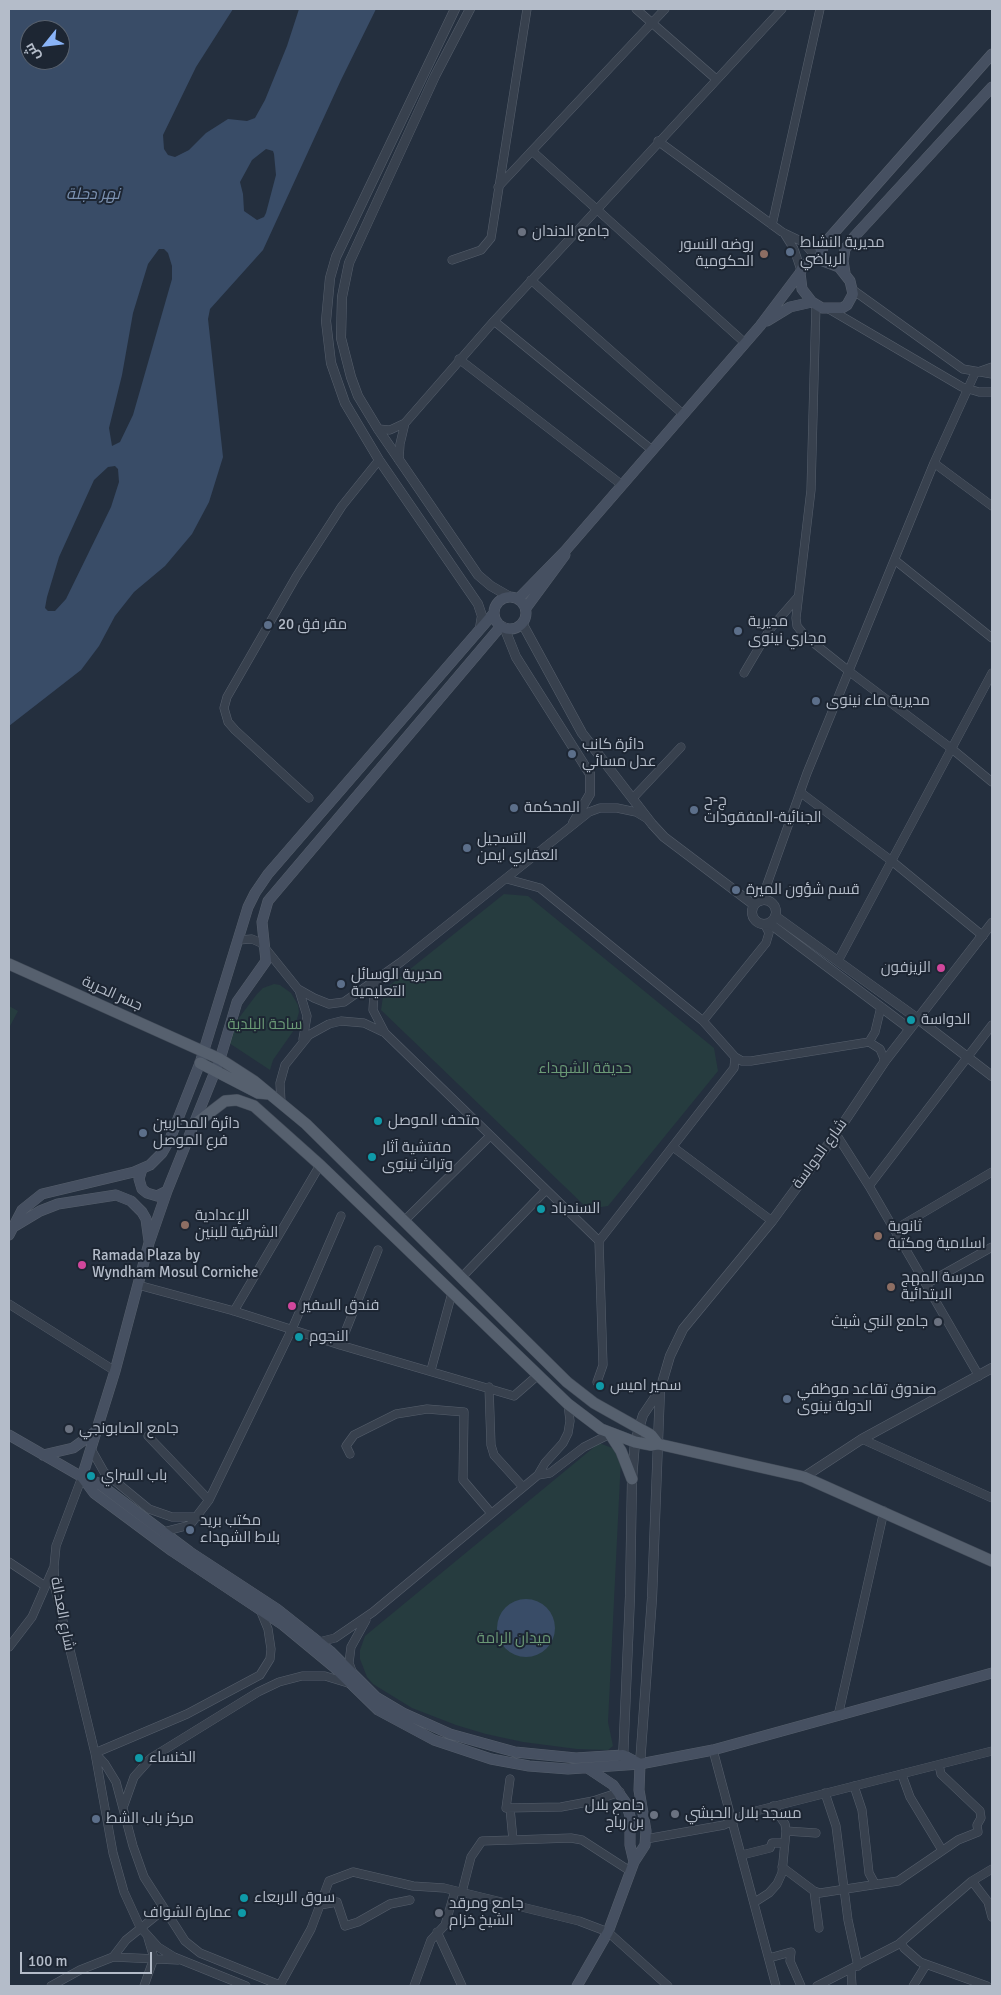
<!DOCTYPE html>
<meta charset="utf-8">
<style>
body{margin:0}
#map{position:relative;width:1001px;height:1995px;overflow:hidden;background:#242f3e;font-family:Signika,Cairo,sans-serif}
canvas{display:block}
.frame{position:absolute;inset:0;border:10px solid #b4bcc9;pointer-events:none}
.north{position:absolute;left:20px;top:20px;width:50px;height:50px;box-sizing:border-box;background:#1d2633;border:1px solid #59626f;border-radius:50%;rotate:241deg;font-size:14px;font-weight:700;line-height:20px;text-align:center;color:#b4bcc9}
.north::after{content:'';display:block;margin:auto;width:18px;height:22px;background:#8ab4f8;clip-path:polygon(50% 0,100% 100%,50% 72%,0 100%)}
.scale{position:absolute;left:20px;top:1952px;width:132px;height:22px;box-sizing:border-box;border:2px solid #b4bcc9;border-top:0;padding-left:6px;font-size:15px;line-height:18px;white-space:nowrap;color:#b4bcc9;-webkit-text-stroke:4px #1d2633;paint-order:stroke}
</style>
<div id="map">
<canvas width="1001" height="1995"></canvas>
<div class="frame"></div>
<div class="north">ش</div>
<div class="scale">100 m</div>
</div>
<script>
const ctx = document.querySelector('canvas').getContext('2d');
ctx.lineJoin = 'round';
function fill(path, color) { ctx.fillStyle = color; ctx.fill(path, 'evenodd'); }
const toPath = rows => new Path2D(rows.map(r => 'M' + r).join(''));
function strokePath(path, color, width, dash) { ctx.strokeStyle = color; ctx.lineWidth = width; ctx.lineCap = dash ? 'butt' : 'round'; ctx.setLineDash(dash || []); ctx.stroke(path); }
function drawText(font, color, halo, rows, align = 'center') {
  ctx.font = font + ' Signika,Cairo,sans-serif'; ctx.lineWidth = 4; ctx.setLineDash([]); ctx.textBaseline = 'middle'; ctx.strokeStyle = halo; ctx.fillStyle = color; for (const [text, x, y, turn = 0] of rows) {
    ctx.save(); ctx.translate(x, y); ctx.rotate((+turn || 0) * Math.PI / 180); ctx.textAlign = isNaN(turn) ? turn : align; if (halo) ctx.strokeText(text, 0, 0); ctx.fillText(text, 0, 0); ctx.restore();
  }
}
fill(toPath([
 [504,894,528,896,714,1048,718,1071,608,1206,588,1209,381,1010,384,990],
 [274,984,280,985,291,993,298,1005,299,1012,294,1030,273,1060,270,1070,223,1039,257,994,263,988],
 [9,1006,18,1011,9,1028],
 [599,1443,615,1449,621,1458,608,1722,613,1746,608,1750,577,1749,523,1742,486,1734,456,1725,412,1708,373,1684,367,1677,360,1659,360,1650,365,1636]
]), '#263c3f');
fill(toPath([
 [9,9,233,9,196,67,163,135,164,149,168,155,175,157,189,150,206,133,228,119,247,121,255,118,265,100,287,46,299,9,376,9,341,80,263,250,210,309,208,319,223,457,209,502,192,534,165,566,134,592,115,616,99,646,81,670,9,726],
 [30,30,60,30,60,60,30,60],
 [266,149,273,151,274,154,276,175,266,213,264,217,257,220,244,211,243,194,240,182,252,160],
 [159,249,164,249,168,253,172,266,172,279,133,415,120,442,112,446,109,428,122,375,133,313,148,264],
 [115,466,118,469,119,482,111,507,66,599,55,611,48,611,45,608,47,597,59,557,94,480,108,467],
 '497 1628a29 29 0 1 1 58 0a29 29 0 1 1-58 0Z'
]), '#394c67');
const minor = toPath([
 [636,9,716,79],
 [658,141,782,232,803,242,818,259],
 [532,151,745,343],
 [498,187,665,9],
 [772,225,820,9],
 [784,233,794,249,801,270],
 [452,260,481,250,491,238,527,9],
 [531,280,684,415],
 [853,290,963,369,992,374],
 [816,304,811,490,796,618,797,626,805,636,850,672,952,749,992,782],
 [829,309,962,387,979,392,992,392],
 [494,321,652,450],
 [459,359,622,485],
 [378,429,390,430,405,423,494,321,782,9],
 [399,460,400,444,405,423],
 [934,463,992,506],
 [896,561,992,638],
 [744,673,770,629,798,597],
 [800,792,893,862,983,936],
 [309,798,235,730,228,722,224,708,227,697,296,577,342,506,379,460],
 [633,798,681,747],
 [507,879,540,888,703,1021,735,1057,734,1068,599,1241,603,1365,597,1382],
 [761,901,807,773,934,463,975,373,992,367],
 [238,940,252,939,261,943,298,989,314,998,329,1004,344,1002,401,962,589,812,600,808,617,808,636,812,646,818],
 [838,961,992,673],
 [380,979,374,993,373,1010,385,1033,599,1241],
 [299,990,307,1016,303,1039],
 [703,1021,766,943,769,933,765,925],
 [869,1042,875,1032,881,1007],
 [735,1057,742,1061,751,1061,869,1042,880,1049,885,1061],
 [281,1102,280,1083,285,1065,309,1035,329,1024,341,1021,364,1023,383,1032],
 [836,1134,869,1186,979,1376],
 [673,1147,772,1221],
 [869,1186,992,1025],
 [404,1221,490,1136],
 [894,1230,992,1172],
 [461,1278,546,1190],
 [926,1284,992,1247],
 [138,1285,234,1311,340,1345,514,1396,538,1375],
 [9,1304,115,1371],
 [234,1311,320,1165],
 [340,1345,378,1250],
 [431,1370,452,1293],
 [489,1387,491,1445,494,1455,523,1487],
 [148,1436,209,1500],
 [862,1439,992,1498],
 [91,1449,104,1472,149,1509,172,1517,197,1517],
 [350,1454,346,1446,354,1435,396,1414,427,1409,464,1412,463,1480,491,1513],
 [538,1475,550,1473,584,1447,610,1434],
 [82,1477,56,1546,54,1567,55,1588,95,1753,113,1853,124,1892,140,1927,158,1947,174,1957,246,1986],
 [163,1532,190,1525,209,1500,292,1329,341,1216],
 [9,1562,45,1586],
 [319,1642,335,1638,373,1612,538,1475,545,1463,563,1443,568,1433,570,1421,568,1404],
 [9,1647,32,1617,53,1569],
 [352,1671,349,1663,351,1647,366,1620],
 [838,1716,884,1511],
 [713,1750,776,1986],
 [95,1753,105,1764,116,1782,133,1846,144,1877,185,1941,200,1953,282,1986],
 [95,1753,187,1714,260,1675,270,1659,271,1649,268,1629,261,1612],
 [902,1775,910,1797,942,1850],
 [510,1779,506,1808,561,1807,593,1801,620,1792],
 [854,1786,862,1810,869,1873,875,1884],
 [825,1793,836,1826,848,1920,858,1966],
 [124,1805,134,1777,151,1758,258,1692,279,1682,302,1676,325,1676,348,1683],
 [510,1808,513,1840],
 [786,1831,816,1833],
 [646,1839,724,1825,748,1813,992,1751],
 [742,1855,770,1848,772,1843,784,1843],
 [782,1867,814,1891,819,1928],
 [972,1881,988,1902,992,1917],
 [814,1891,820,1893,898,1881,958,1840,978,1832,977,1825,981,1818,980,1811,941,1774,939,1765],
 [462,1892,471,1857,482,1841,571,1838,582,1840,630,1871],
 [755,1902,769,1893,777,1884,782,1873,786,1831,785,1824,773,1806],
 [320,1905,337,1902,345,1926,358,1922,390,1904,410,1900],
 [437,1932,462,1986],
 [901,1942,904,1948,920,1962,987,1986],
 [113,1957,126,1940,157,1915,162,1907],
 [769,1958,791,1952,790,1961,801,1986],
 [851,1970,852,1986],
 [280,1985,311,1929,329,1881,353,1872,413,1886,444,1888,579,1921,608,1932,668,1986],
 [51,1986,80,1970,113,1957,178,1960],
 [144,1986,154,1958,148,1938],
 [414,1986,431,1940,445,1925,455,1891],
 [817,1986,899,1944,972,1881,992,1869],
 [913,1986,926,1965]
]);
const tertiary = toPath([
 [455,9,336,257,330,278,326,321,331,363,345,403,379,460,478,604,482,616,480,628],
 [470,9,435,76,349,263,342,297,341,338,351,377,358,396,378,429,478,575,491,586,510,597],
 [522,623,582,733,652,824,664,837,754,905],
 [504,627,516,657,590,774,590,794,573,823],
 '752 912a12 12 0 1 1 24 0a12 12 0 1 1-24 0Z',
 [775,916,918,1019,992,1076],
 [769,923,910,1029],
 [804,1477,862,1439,992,1368],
 [623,1760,630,1596,632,1479,635,1442,643,1415,660,1390],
 [640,1764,652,1598,660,1390,670,1356,683,1329,772,1221,836,1134,885,1061,992,923]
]);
const secondary = toPath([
 [818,259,825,243,992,54],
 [818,259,839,267,850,281,853,294,847,305,842,308,822,308,812,302,802,289,800,273,803,266,810,261,818,259],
 [845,273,843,261,845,249,854,237,992,87],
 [767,321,790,307,812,302],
 '494 613a16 16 0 1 1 32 0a16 16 0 1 1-32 0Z',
 [518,599,565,551,760,326,800,273],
 [526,608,565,555],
 [501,626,268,901,262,922,266,961,237,1002,220,1059,167,1191,149,1243,115,1371,82,1477,94,1493,172,1551,283,1625,335,1668,378,1710,434,1740,491,1759,529,1766,568,1769,640,1764,713,1750,992,1673],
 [142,1169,139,1179,142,1189,147,1193,157,1196,167,1191],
 [15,1226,40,1211,58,1204,116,1195,131,1201,142,1212,146,1219,149,1241],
 [9,1235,22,1210,42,1194,134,1172,150,1165,162,1153,170,1139,200,1063,248,907,255,893,268,874,494,613],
 [9,1435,82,1477,98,1483,190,1552,277,1609,330,1651,376,1697,403,1713,450,1734,515,1752,576,1758,623,1755,640,1764],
 [43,1455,73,1448,95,1432],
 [589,1769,613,1785,626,1803,630,1816,630,1845,634,1862],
 [577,1986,608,1932,634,1862,645,1845,646,1831,639,1790,640,1764]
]);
const primary = toPath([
 [9,964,220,1059,254,1081,306,1124,567,1382,594,1403,651,1435,658,1444],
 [200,1063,258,1093,269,1094],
 [195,1124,225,1101,237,1100,254,1106,320,1165,568,1404,601,1429,635,1442,651,1445,658,1444,804,1477,992,1561],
 [610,1434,621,1451,632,1479]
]);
strokePath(minor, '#565f6c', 9);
strokePath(tertiary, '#565f6c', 10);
strokePath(secondary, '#565f6c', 11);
strokePath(primary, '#414a57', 12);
strokePath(minor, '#38414e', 8);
strokePath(tertiary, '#38414e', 9);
strokePath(secondary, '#465061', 10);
strokePath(primary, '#56606e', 11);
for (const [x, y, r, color] of [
 [522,232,5,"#6b7280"],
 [790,252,5,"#5c6f8a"],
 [764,254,5,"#8d6e63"],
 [268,625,5,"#5c6f8a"],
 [738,631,5,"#5c6f8a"],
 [816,701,5,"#5c6f8a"],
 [572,754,5,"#5c6f8a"],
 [514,808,5,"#5c6f8a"],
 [694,810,5,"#5c6f8a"],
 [467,848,5,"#5c6f8a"],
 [736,890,5,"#5c6f8a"],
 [941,968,5,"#d1479c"],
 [341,984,5,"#5c6f8a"],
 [911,1020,5,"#0f9aa8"],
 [378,1121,5,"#0f9aa8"],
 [143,1133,5,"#5c6f8a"],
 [372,1157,5,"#0f9aa8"],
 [541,1209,5,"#0f9aa8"],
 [185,1225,5,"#8d6e63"],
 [878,1236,5,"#8d6e63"],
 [82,1265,5,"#d1479c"],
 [891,1287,5,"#8d6e63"],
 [292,1306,5,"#d1479c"],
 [938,1322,5,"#6b7280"],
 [299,1337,5,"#0f9aa8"],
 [600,1386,5,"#0f9aa8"],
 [787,1399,5,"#5c6f8a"],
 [69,1429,5,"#6b7280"],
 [91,1476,5,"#0f9aa8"],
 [190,1530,5,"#5c6f8a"],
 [139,1758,5,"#0f9aa8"],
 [675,1814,5,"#6b7280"],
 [654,1815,5,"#6b7280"],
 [96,1819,5,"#5c6f8a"],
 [244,1898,5,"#0f9aa8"],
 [242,1913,5,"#0f9aa8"],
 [439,1913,5,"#6b7280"]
]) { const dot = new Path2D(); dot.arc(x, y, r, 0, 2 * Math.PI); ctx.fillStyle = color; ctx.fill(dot); strokePath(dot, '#1d2633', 2); }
drawText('15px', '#b4bcc9', '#1d2633', [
 ["جامع الدندان",532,232],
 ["مديرية النشاط",800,243],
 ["الرياضي",800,260],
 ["روضه النسور",754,245,"right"],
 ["الحكومية",754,262,"right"],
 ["مديرية",748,622],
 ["مجاري نينوى",748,639],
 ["مقر فق 20",278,625],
 ["مديرية ماء نينوى",826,701],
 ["دائرة كانب",582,745],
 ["عدل مسائي",582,762],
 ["ج-ح",704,801],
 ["الجنائية-المفقودات",704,818],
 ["المحكمة",524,808],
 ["التسجيل",477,839],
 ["العقاري ايمن",477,856],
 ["قسم شؤون الميرة",746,890],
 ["الزيزفون",931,968,"right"],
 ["مديرية الوسائل",351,975],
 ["التعليمية",351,992],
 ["الدواسة",921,1020],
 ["متحف الموصل",388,1121],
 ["دائرة المحاربين",153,1124],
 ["فرع الموصل",153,1141],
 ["مفتشية آثار",382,1148],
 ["وتراث نينوى",382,1165],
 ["السندباد",551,1209],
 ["الإعدادية",195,1216],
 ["الشرقية للبنين",195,1233],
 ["ثانوية",888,1227],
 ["اسلامية ومكتبة",888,1244],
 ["Ramada Plaza by",92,1256],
 ["Wyndham Mosul Corniche",92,1273],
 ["مدرسة المهج",901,1278],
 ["الابتدائية",901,1295],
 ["فندق السفير",302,1306],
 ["جامع النبي شيث",928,1322,"right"],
 ["النجوم",309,1337],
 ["سمير اميس",610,1386],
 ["صندوق تقاعد موظفي",797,1390],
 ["الدولة نينوى",797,1407],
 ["جامع الصابونجي",79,1429],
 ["باب السراي",101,1476],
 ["مكتب بريد",200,1521],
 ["بلاط الشهداء",200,1538],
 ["الخنساء",149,1758],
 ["جامع بلال",644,1806,"right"],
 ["بن رباح",644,1823,"right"],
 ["مسجد بلال الحبشي",685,1814],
 ["مركز باب الشط",106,1819],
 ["سوق الاربعاء",254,1898],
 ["جامع ومرقد",449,1904],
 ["الشيخ خزام",449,1921],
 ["عمارة الشواف",232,1913,"right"]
], 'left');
drawText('15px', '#b4bcc9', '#1d2633', [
 ["جسر الحرية",112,994,24],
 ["شارع الدواسة",820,1154,-54],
 ["شارع العدالة",62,1614,79]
]);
drawText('15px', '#6b9a76', '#1d2633', [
 ["ساحة البلدية",265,1025],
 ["حديقة الشهداء",585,1069],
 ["ميدان الرامة",514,1639]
]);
drawText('italic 16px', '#7c92b1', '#1d2633', [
 ["نهر دجلة",93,195]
]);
</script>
